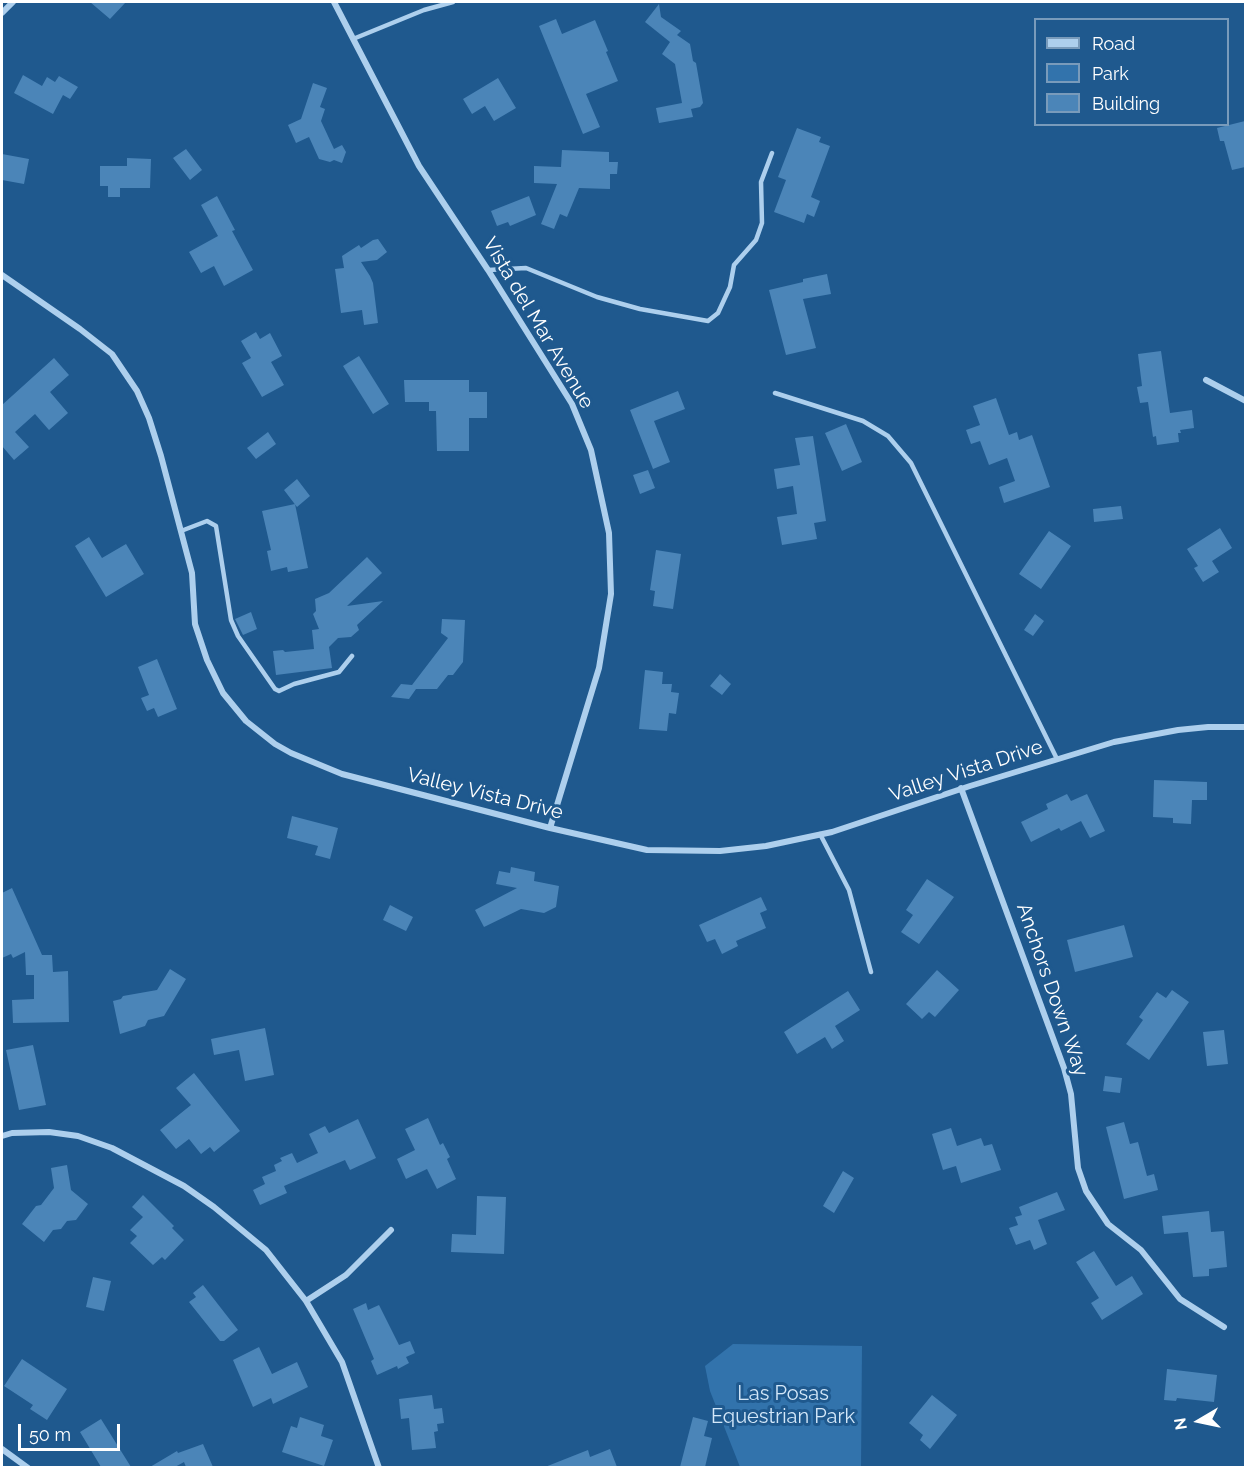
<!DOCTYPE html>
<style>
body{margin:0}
#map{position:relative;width:1247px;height:1469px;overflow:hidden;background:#1f598e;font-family:Raleway,sans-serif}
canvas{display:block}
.frame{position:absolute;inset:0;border:3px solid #fff;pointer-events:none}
.legend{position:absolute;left:1034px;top:18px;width:195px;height:108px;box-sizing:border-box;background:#1f598e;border:2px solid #799bbb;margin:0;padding:8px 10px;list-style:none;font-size:18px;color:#fff}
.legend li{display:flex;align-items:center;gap:12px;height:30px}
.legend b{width:30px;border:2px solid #799bbb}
.north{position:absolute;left:1169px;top:1391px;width:60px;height:60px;-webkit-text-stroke:4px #1f598e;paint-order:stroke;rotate:261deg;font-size:16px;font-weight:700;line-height:24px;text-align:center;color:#fff}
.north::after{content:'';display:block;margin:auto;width:21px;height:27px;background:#fff;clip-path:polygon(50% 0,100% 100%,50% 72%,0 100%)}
.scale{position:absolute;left:18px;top:1424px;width:102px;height:27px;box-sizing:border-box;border:3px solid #fff;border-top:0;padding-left:8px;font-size:18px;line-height:21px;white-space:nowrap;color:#fff;-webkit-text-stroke:4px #1f598e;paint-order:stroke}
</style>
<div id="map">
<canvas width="1247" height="1469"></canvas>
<div class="frame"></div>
<ul class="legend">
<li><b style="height:8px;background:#adcfed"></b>Road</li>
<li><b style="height:16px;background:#3273ac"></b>Park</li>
<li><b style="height:16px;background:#4b85b8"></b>Building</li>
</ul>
<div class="north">N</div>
<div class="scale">50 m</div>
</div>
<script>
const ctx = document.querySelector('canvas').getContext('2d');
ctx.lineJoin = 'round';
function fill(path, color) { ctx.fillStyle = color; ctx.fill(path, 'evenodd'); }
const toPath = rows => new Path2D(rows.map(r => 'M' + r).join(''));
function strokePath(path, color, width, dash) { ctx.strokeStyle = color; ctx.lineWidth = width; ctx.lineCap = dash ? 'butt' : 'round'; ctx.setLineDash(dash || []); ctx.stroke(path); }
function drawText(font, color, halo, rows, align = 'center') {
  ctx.font = font + ' Raleway,sans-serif'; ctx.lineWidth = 6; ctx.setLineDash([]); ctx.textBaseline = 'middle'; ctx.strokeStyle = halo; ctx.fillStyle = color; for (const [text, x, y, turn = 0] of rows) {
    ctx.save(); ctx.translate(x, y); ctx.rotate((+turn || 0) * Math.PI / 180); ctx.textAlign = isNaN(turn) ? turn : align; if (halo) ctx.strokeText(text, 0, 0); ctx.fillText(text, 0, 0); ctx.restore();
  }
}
fill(toPath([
 [733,1344,862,1346,861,1467,740,1467,710,1391,705,1366]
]), '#3273ac');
fill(toPath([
 [90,2,126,2,110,19],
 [659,4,661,17,681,31,677,35,690,44,693,61,696,63,703,103,700,107,691,109,693,117,659,123,656,108,682,103,675,64,662,54,670,42,645,22],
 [556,19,562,34,595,20,608,51,606,52,618,81,586,94,600,127,583,134,539,26],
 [23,75,42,86,47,77,55,82,59,76,78,87,70,99,63,95,53,114,14,93],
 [498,78,516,108,494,121,485,106,472,114,463,99],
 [313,83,327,88,320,107,325,109,321,121,334,149,342,145,346,152,342,163,334,160,330,162,319,159,309,137,296,143,288,125,301,119],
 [1245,121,1245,167,1232,170,1224,141,1220,141,1217,128],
 [797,128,821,137,819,142,830,146,811,197,820,201,814,217,807,214,804,223,774,212,786,180,778,177],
 [186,149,202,170,190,180,173,158],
 [562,150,609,152,609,162,618,162,617,174,610,174,610,189,579,188,567,217,560,214,554,229,541,224,557,184,534,183,534,166,561,167],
 [2,154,29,159,24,184,2,180],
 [127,158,151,159,150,188,120,188,120,197,108,197,108,186,100,186,100,166,127,166],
 [217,196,235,230,232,231,253,270,224,286,214,266,201,273,189,252,218,236,201,205],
 [529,196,536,215,510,226,508,222,497,226,491,211],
 [378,239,387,252,377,260,361,262,370,276,373,283,378,323,364,325,362,310,341,313,335,269,344,268,342,256,359,245,361,248,373,240],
 [827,274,831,294,803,299,816,348,786,355,769,290,803,282,803,279],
 [256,332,260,339,270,333,282,356,271,362,284,385,262,397,242,363,251,358,241,341],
 [1161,351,1170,413,1192,410,1194,428,1180,430,1181,433,1178,433,1179,442,1157,445,1156,436,1153,437,1148,402,1140,403,1137,387,1142,386,1138,354],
 [359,356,389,404,373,414,343,366],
 [54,358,69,375,50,392,68,413,49,430,35,414,15,432,29,447,14,460,2,446,2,405],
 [404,380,469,380,469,392,487,392,487,418,469,418,469,451,437,451,436,411,429,411,429,402,405,402],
 [678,391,685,409,654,421,670,462,653,469,630,410],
 [996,398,1009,435,1017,432,1019,440,1032,435,1050,487,1004,503,999,487,1015,481,1007,458,989,465,980,441,971,444,966,430,980,425,973,406],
 [846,424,862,462,842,471,825,433],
 [268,432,276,444,256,459,247,448],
 [813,436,826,521,814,523,817,539,782,545,777,517,797,514,793,486,777,489,774,469,800,465,795,438],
 [648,470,655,488,640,494,633,475],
 [297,479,310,496,297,507,284,490],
 [295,504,308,568,288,572,287,567,271,571,267,551,271,550,262,511],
 [1121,506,1123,519,1094,522,1093,509],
 [1220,528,1232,548,1212,561,1219,572,1203,582,1194,568,1198,566,1187,549],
 [1049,531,1071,546,1041,589,1019,574],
 [89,537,102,558,126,544,144,574,106,597,75,546],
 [656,550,681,554,673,609,653,606,655,591,650,590],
 [367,557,382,573,347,606,383,601,357,625,359,630,351,637,338,638,329,647,332,668,276,675,273,651,283,650,285,652,314,649,312,630,319,629,313,614,316,611,315,599,329,593],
 [251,612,257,629,243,635,235,619],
 [1035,614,1044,621,1033,636,1024,630],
 [442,619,465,620,463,662,453,675,448,675,437,689,416,689,409,699,391,697,401,684,412,685,448,638,441,633],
 [157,659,177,709,158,717,154,708,147,711,141,698,149,695,138,667],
 [645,670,663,672,662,684,672,684,671,692,679,693,676,714,669,713,667,731,639,729],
 [720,674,731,684,722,695,710,686],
 [1154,780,1207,782,1207,800,1192,800,1191,824,1173,823,1173,818,1153,817],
 [1067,794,1071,801,1087,794,1105,831,1090,838,1081,821,1061,831,1059,828,1031,842,1021,822,1048,809,1046,804],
 [292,816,338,828,330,859,315,855,318,846,287,838],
 [511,867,535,872,534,881,559,886,556,907,544,913,521,909,484,927,475,910,517,888,496,884,499,871,510,873],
 [927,879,954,897,919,944,901,932,913,915,906,910],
 [12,888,42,955,52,955,53,972,68,971,69,1022,13,1023,12,1000,34,999,34,975,26,975,25,952,13,958,11,954,2,958,2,893],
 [761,897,767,910,760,913,766,928,736,941,738,946,722,954,715,939,707,942,699,925],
 [390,905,413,917,406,931,383,920],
 [1124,925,1133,957,1075,972,1067,940],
 [170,969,186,979,164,1016,148,1020,145,1026,120,1034,113,1001,121,999,123,996,157,990],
 [937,970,959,990,935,1017,929,1012,922,1019,906,1004],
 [1172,990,1189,1002,1149,1060,1126,1044,1143,1020,1139,1017,1157,992,1166,998],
 [848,991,860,1010,835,1026,844,1041,832,1049,825,1037,797,1054,784,1032],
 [265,1028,274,1075,245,1081,239,1050,214,1055,211,1039],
 [1224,1030,1228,1064,1207,1066,1203,1032],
 [33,1045,46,1105,19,1110,6,1050],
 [194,1073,240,1131,214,1152,210,1147,201,1154,189,1139,176,1149,160,1130,191,1105,176,1088],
 [1105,1076,1122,1078,1120,1093,1103,1091],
 [428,1118,440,1145,443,1143,450,1157,447,1159,456,1179,437,1189,427,1169,406,1179,397,1159,415,1150,405,1129],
 [358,1119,376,1158,350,1170,345,1160,284,1186,287,1193,260,1205,253,1190,265,1184,262,1177,276,1171,274,1165,282,1161,280,1158,292,1153,297,1163,318,1153,309,1134,325,1126,329,1133],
 [1124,1122,1130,1144,1138,1142,1147,1176,1154,1174,1158,1190,1124,1199,1106,1127],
 [951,1128,957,1146,981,1138,984,1146,992,1144,1001,1170,961,1183,956,1166,943,1170,932,1134],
 [67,1165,71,1190,88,1204,76,1220,67,1221,61,1229,53,1230,44,1242,22,1224,36,1206,41,1205,54,1188,51,1168],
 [843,1171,854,1178,834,1213,823,1206],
 [1057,1192,1065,1210,1038,1220,1047,1244,1034,1250,1030,1240,1016,1245,1009,1228,1018,1225,1015,1217,1022,1215,1019,1207],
 [143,1195,174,1226,172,1228,184,1240,165,1260,162,1257,153,1265,130,1243,137,1236,130,1230,143,1217,132,1207],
 [477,1196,506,1197,504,1254,451,1252,452,1234,476,1235],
 [1209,1211,1211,1232,1224,1231,1227,1267,1209,1269,1209,1276,1193,1277,1188,1232,1164,1234,1162,1216],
 [1094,1251,1116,1286,1132,1276,1143,1294,1102,1320,1091,1303,1099,1298,1076,1262],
 [93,1277,111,1281,104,1311,86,1307],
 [203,1285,238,1330,224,1341,220,1341,189,1302,196,1297,193,1293],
 [366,1303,368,1310,379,1305,399,1345,410,1341,415,1353,406,1357,409,1363,398,1369,397,1366,377,1375,371,1361,374,1359,353,1309],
 [259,1347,272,1374,297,1362,308,1387,273,1404,271,1398,253,1407,233,1360],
 [22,1359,67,1389,47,1420,30,1409,33,1405,4,1386],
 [1167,1369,1217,1375,1214,1402,1177,1398,1176,1401,1164,1400],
 [432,1395,434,1409,442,1408,444,1423,437,1424,438,1431,434,1432,436,1448,412,1450,409,1418,401,1419,399,1399],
 [932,1395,957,1415,930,1449,920,1440,923,1435,909,1423],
 [300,1417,324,1425,321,1436,333,1440,324,1466,282,1452,291,1426,297,1428],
 [693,1417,708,1421,704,1436,712,1438,705,1467,680,1467],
 [101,1419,131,1467,101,1467,80,1432],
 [203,1444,213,1467,186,1467,184,1462,175,1467,150,1467,177,1451,178,1453],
 [610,1449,617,1467,545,1467,588,1450,590,1457]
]), '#4b85b8');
strokePath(toPath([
 [353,39,424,10,453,2],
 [488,270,526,268,597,297,640,309,708,321,718,313,730,287,734,265,756,240,762,223,761,182,772,153],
 [775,393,863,421,888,436,911,463,1057,759],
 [181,531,207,521,216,526,231,620,238,636,275,689,279,691,294,684,339,672,352,656],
 [820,834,849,890,871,972]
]), '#adcfed', 4.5);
strokePath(toPath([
 [334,2,419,166,488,270,572,404,591,450,609,533,611,594,599,668,550,828],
 [2,13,13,2],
 [2,275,80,329,112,354,137,391,149,418,161,456,192,573,195,624,207,660,223,693,246,721,275,744,291,753,342,774,550,828,647,850,720,851,766,846,832,832,970,786,1114,742,1178,730,1208,727,1246,727],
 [1206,380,1246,401],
 [961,788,1064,1068,1071,1094,1078,1168,1086,1191,1108,1224,1141,1250,1180,1299,1224,1327],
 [2,1136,12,1133,49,1132,78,1136,112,1148,184,1186,214,1207,266,1250,306,1301,342,1362,379,1468],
 [306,1301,346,1275,391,1230],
 [2,1449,28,1468]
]), '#adcfed', 6);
drawText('20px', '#fff', '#1f598e', [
 ["Vista del Mar Avenue",538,323,59],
 ["Valley Vista Drive",966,771,-18],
 ["Valley Vista Drive",485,794,14],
 ["Anchors Down Way",1052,990,71]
]);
drawText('20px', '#d3e7f9', '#1f598e', [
 ["Las Posas",783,1394],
 ["Equestrian Park",783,1417]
]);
</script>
